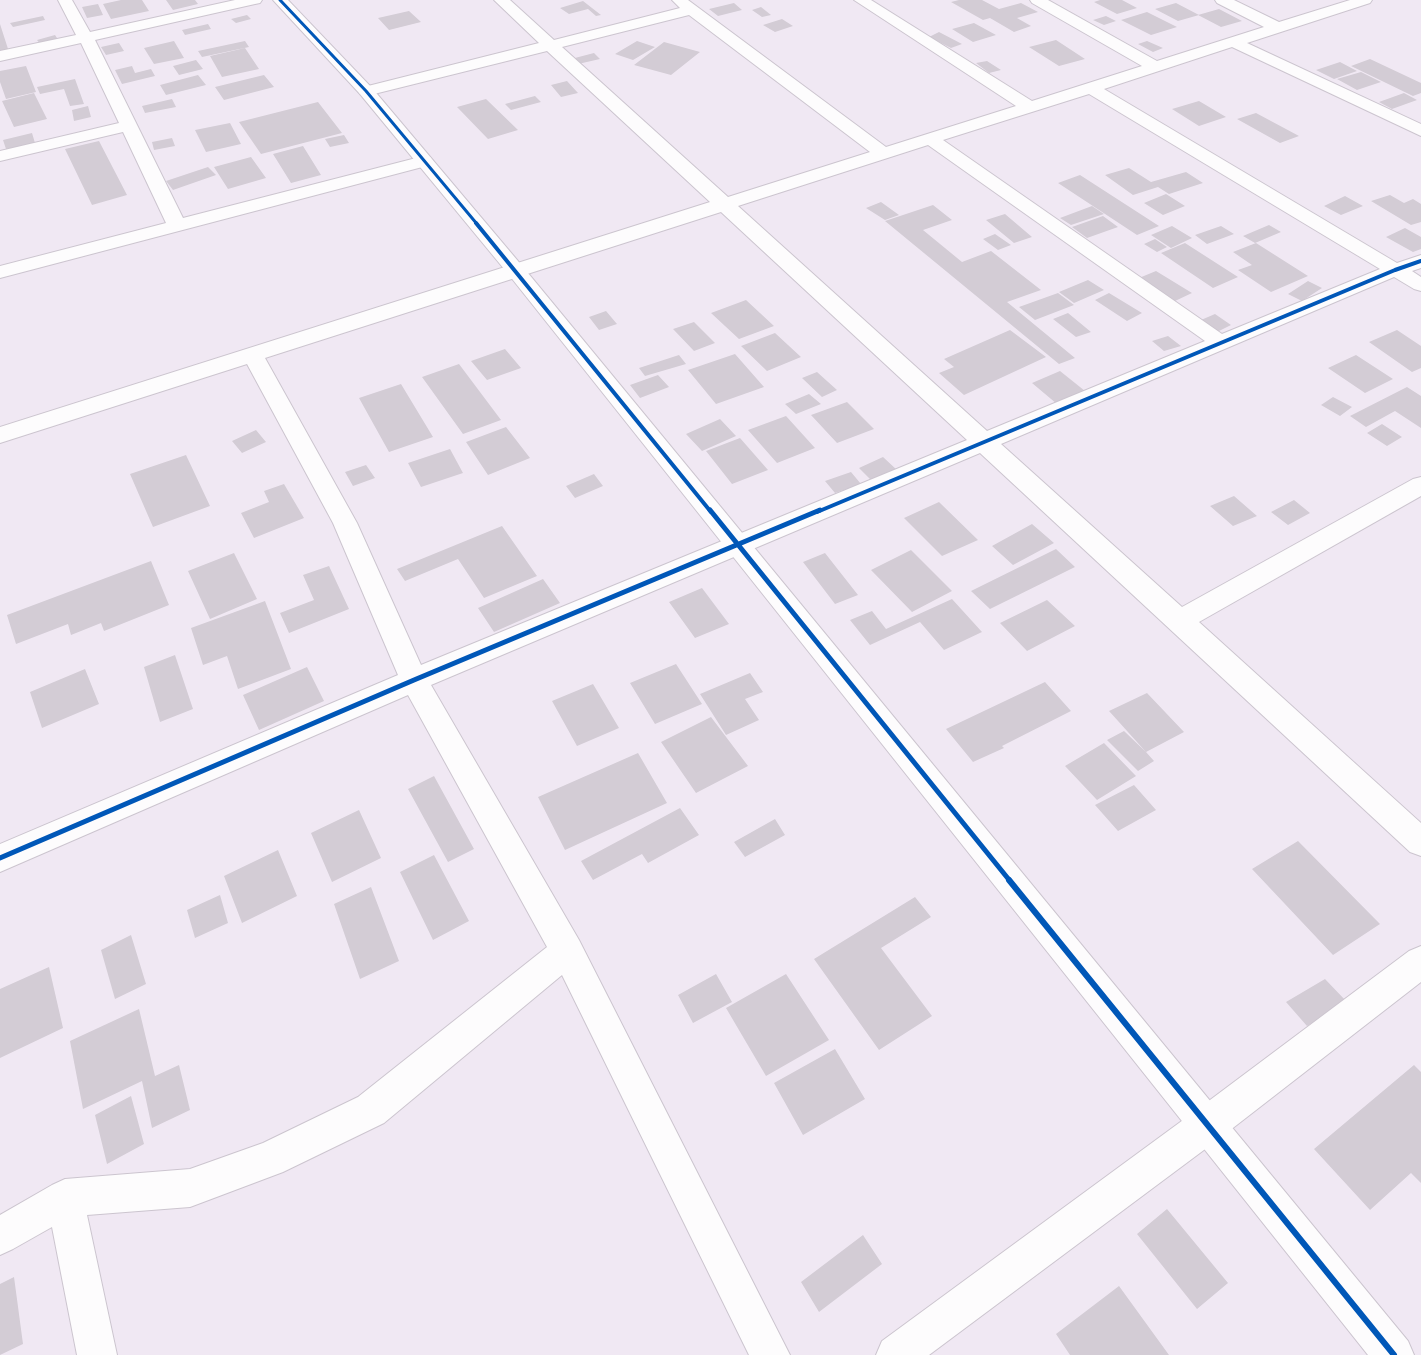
<!DOCTYPE html>
<style>
body{margin:0}
canvas{display:block;background:#f0e8f3}
</style>
<canvas width="1421" height="1355"></canvas>
<script>
const ctx = document.querySelector('canvas').getContext('2d');
ctx.lineJoin = 'round';
function fill(path, color) { ctx.fillStyle = color; ctx.fill(path, 'evenodd'); }
const toPath = rows => new Path2D(rows.map(r => 'M' + r).join(''));
function strokePath(path, color, width, dash) { ctx.strokeStyle = color; ctx.lineWidth = width; ctx.lineCap = dash ? 'butt' : 'round'; ctx.setLineDash(dash || []); ctx.stroke(path); }
fill(toPath([
 [121,0,142,0,149,11,111,19,103,4],
 [166,0,195,0,198,4,173,10],
 [959,0,982,0,999,9,1021,3,1038,12,1017,18,1031,26,1014,32,990,18,983,20,951,2],
 [1100,0,1122,0,1137,8,1117,14,1094,2],
 [583,1,601,15,596,16,588,9,569,14,560,8],
 [734,3,742,10,718,16,709,9],
 [1176,3,1199,15,1178,21,1155,9],
 [98,4,103,15,87,18,82,7],
 [761,7,771,15,762,17,752,10],
 [1219,9,1242,21,1221,27,1198,15],
 [409,11,421,22,389,30,378,18],
 [1147,12,1177,27,1151,35,1121,20],
 [247,15,251,19,236,23,231,19],
 [43,16,45,20,13,27,10,23],
 [1106,16,1116,21,1104,25,1093,20],
 [782,19,793,26,775,32,763,25],
 [974,23,996,35,973,42,952,29],
 [0,24,9,52,0,54],
 [208,24,211,29,185,35,182,30],
 [939,32,962,44,951,48,929,37],
 [55,35,59,41,41,45,37,40],
 [1056,40,1085,59,1059,66,1029,47],
 [174,41,184,58,154,64,144,48],
 [245,41,249,47,202,57,198,51],
 [637,41,655,47,633,60,615,54],
 [1147,41,1163,48,1153,52,1138,44],
 [664,42,700,52,671,75,634,65],
 [119,43,124,51,106,55,101,47],
 [245,48,259,69,222,77,210,56],
 [594,53,600,59,578,64,571,59],
 [1370,59,1421,83,1421,93,1413,96,1351,66],
 [196,60,203,69,179,75,173,66],
 [987,61,1001,70,989,73,976,63],
 [1340,62,1357,71,1334,79,1316,70],
 [26,66,36,92,6,99,0,82,0,71],
 [132,66,135,73,151,69,155,76,122,84,115,70],
 [1361,72,1381,82,1357,90,1337,79],
 [198,75,206,85,166,95,160,85],
 [264,75,274,87,224,100,215,87],
 [75,79,84,104,70,106,64,89,40,94,37,87],
 [567,81,578,93,561,97,551,85],
 [34,93,47,119,14,127,2,101],
 [1404,93,1417,100,1392,109,1379,102],
 [535,96,541,102,511,110,505,104],
 [172,99,176,107,145,113,142,106],
 [486,99,518,130,488,139,457,107],
 [1199,101,1226,117,1199,126,1172,109],
 [318,102,342,133,261,154,239,122],
 [88,106,91,117,74,121,72,110],
 [1256,113,1299,136,1280,143,1237,119],
 [230,123,241,144,206,152,195,130],
 [32,133,35,143,6,149,3,140],
 [344,135,349,143,330,147,325,139],
 [172,138,175,146,154,150,152,142],
 [99,141,127,195,92,205,65,149],
 [303,146,321,175,291,183,273,154],
 [251,157,266,178,228,189,214,167],
 [208,167,216,175,173,190,166,181],
 [1129,168,1151,182,1186,172,1203,183,1169,194,1158,187,1133,195,1105,175],
 [1080,175,1159,226,1137,235,1058,183],
 [1166,194,1185,206,1163,215,1144,203],
 [1390,195,1404,203,1413,199,1421,204,1421,222,1411,225,1371,201],
 [1345,196,1363,206,1341,215,1324,206],
 [881,202,899,215,885,220,866,208],
 [933,205,952,220,923,230,962,262,991,251,1041,290,1007,302,1075,358,1059,364,885,221],
 [1092,206,1104,214,1071,225,1060,218],
 [1005,214,1032,237,1014,243,986,220],
 [1103,216,1118,227,1087,238,1072,227],
 [1269,225,1281,232,1255,243,1243,236],
 [1172,226,1192,238,1171,248,1151,235],
 [1221,226,1234,234,1207,244,1195,235],
 [1405,228,1421,237,1421,249,1413,252,1386,237],
 [995,234,1011,245,998,250,983,239],
 [1155,239,1167,247,1157,252,1144,244],
 [1185,243,1238,277,1213,288,1161,253],
 [1256,243,1308,276,1271,292,1238,270,1252,265,1233,252],
 [1156,271,1192,293,1175,301,1139,278],
 [1088,280,1104,290,1074,303,1059,292],
 [1308,281,1322,288,1302,301,1288,294],
 [1058,293,1074,305,1035,320,1019,307],
 [1109,293,1142,313,1127,321,1095,300],
 [746,300,774,326,739,339,711,313],
 [606,311,617,324,599,330,589,317],
 [1068,313,1091,332,1076,337,1053,319],
 [1215,314,1231,325,1217,332,1201,320],
 [694,322,715,343,694,351,673,329],
 [1010,330,1046,357,964,395,939,373,954,367,944,359],
 [1397,330,1421,346,1421,368,1412,372,1369,342],
 [775,333,801,357,767,371,741,346],
 [1168,336,1181,346,1164,351,1152,341],
 [505,349,521,368,487,380,471,361],
 [735,354,764,387,716,404,688,370],
 [679,355,686,364,645,376,639,368],
 [1356,355,1393,379,1365,393,1328,368],
 [459,364,501,420,463,434,422,377],
 [1060,371,1085,391,1057,404,1032,383],
 [817,372,837,390,822,397,802,378],
 [658,375,669,387,640,398,630,385],
 [401,384,433,437,389,452,359,398],
 [1407,387,1421,396,1421,428,1395,411,1366,427,1350,416],
 [809,394,821,404,796,414,785,404],
 [1333,397,1352,407,1340,416,1321,405],
 [847,402,874,429,837,443,811,415],
 [786,416,815,448,777,463,748,430],
 [720,419,736,436,702,451,686,434],
 [1382,424,1402,437,1387,446,1367,433],
 [506,427,530,458,488,475,466,442],
 [256,430,266,442,242,453,232,441],
 [740,438,768,470,732,484,706,451],
 [450,449,463,473,421,487,408,463],
 [186,455,210,506,153,527,130,474],
 [883,457,897,470,872,481,859,468],
 [366,465,375,478,353,486,345,472],
 [851,472,861,484,835,493,825,481],
 [594,474,603,486,575,498,566,486],
 [284,484,304,518,254,538,241,513,269,502,264,491],
 [1234,496,1257,516,1233,526,1210,506],
 [1294,500,1310,513,1288,525,1271,512],
 [939,502,978,540,942,556,904,518],
 [1032,524,1054,543,1013,565,992,546],
 [502,526,537,576,484,598,458,559,405,581,397,569],
 [1056,549,1075,567,990,609,971,591],
 [911,550,952,591,912,612,871,570],
 [234,553,257,599,210,619,188,571],
 [825,553,858,595,835,604,803,562],
 [151,561,169,605,104,631,101,623,71,635,68,624,16,644,7,615],
 [329,566,349,609,289,633,280,613,314,600,303,575],
 [543,579,560,603,494,632,478,608],
 [702,588,729,624,695,638,669,602],
 [952,599,982,632,944,650,920,622,870,645,850,620,872,611,886,629],
 [1047,600,1075,626,1027,651,1000,623],
 [265,601,291,669,238,689,227,656,203,665,191,628],
 [175,655,193,709,160,722,144,667],
 [676,664,702,704,655,724,630,683],
 [307,667,324,701,259,730,243,695],
 [85,669,99,704,42,728,30,692],
 [750,673,763,692,745,699,759,720,726,735,700,694],
 [1045,682,1071,711,1002,746,1004,748,973,762,946,729],
 [593,684,619,728,577,746,552,701],
 [1147,693,1184,732,1146,752,1109,711],
 [711,717,748,766,696,793,661,742],
 [1124,731,1146,752,1154,761,1138,771,1107,740],
 [1104,743,1136,776,1097,800,1065,766],
 [638,753,667,803,565,850,538,797],
 [434,776,474,849,448,862,408,789],
 [1134,785,1156,810,1118,831,1095,805],
 [680,808,699,835,648,863,642,854,593,880,581,861],
 [359,810,381,858,332,882,311,833],
 [775,819,785,835,745,857,734,842],
 [1298,841,1380,924,1333,955,1252,869],
 [278,850,297,896,242,923,224,876],
 [434,855,469,921,433,940,400,872],
 [371,887,399,961,360,979,334,904],
 [220,895,228,923,195,938,187,910],
 [915,897,931,917,881,948,932,1016,879,1050,814,959],
 [131,935,146,984,115,999,101,950],
 [49,967,63,1028,0,1058,0,989],
 [716,974,732,1002,693,1023,678,995],
 [786,974,829,1040,766,1076,726,1008],
 [1325,979,1347,1002,1307,1026,1286,1002],
 [139,1009,155,1076,179,1065,190,1110,152,1128,142,1081,83,1109,70,1041],
 [835,1049,865,1099,803,1135,774,1083],
 [1414,1065,1421,1072,1421,1183,1411,1173,1370,1210,1314,1149],
 [131,1096,144,1144,107,1164,95,1115],
 [1167,1209,1228,1283,1197,1309,1137,1234],
 [863,1235,882,1264,819,1312,801,1282],
 [14,1277,23,1344,0,1355,0,1284],
 [1119,1286,1169,1355,1070,1355,1056,1334]
]), '#d3ccd5');
const minor = toPath([
 [58,0,72,0,90,32,235,0,262,0,260,3,255,4,95,40,183,218,424,156,430,157,433,161,430,165,0,278,0,266,166,223,123,132,0,161,0,151,119,123,81,43,0,61,0,51,76,35,58,0],
 [494,0,510,0,554,40,680,8,672,0,688,0,886,147,1016,106,854,0,871,0,1032,101,1142,66,1032,3,1030,0,1048,0,1157,61,1264,27,1217,3,1215,0,1234,0,1279,22,1350,0,1372,0,1370,3,1247,43,1421,124,1421,136,1232,47,1104,89,1397,263,1421,255,1421,268,1412,271,1421,277,1421,291,1414,289,1394,277,1001,444,1182,607,1413,479,1421,477,1421,496,1199,622,1421,823,1421,856,1410,852,980,453,431,685,579,940,790,1355,749,1355,562,975,384,1123,283,1172,190,1207,87,1215,117,1355,77,1355,52,1227,13,1249,0,1255,0,1215,52,1185,65,1179,190,1169,263,1143,358,1097,547,947,408,695,0,872,0,844,398,675,333,523,247,364,0,443,0,427,710,202,547,51,366,96,360,94,358,91,360,88,539,43,494,0],
 [689,15,870,152,728,197,562,47,689,15],
 [1089,94,1380,269,1222,334,943,140,1089,94],
 [928,145,1205,341,987,431,738,206,928,145],
 [721,212,967,440,421,665,357,523,265,358,721,212],
 [1421,946,1421,982,1220,1138,929,1355,876,1355,882,1341,1194,1112,1409,951,1421,946]
]);
const tertiary = toPath([
 [273,0,288,0,372,88,523,267,1408,1341,1414,1355,1368,1355,509,275,360,94,273,0]
]);
strokePath(minor, '#ccc5cf', 2);
strokePath(tertiary, '#ccc5cf', 2);
fill(minor, '#fdfcfd');
fill(tertiary, '#fdfcfd');
strokePath(toPath([
 [280,0,366,91,477,224]
]), '#0057b8', 3);
strokePath(toPath([
 [476,223,711,512],
 [817,512,1395,270,1421,261]
]), '#0057b8', 4);
strokePath(toPath([
 [710,510,1010,881],
 [0,858,414,680,820,510]
]), '#0057b8', 5);
strokePath(toPath([
 [1009,880,1394,1355]
]), '#0057b8', 6);
</script>
